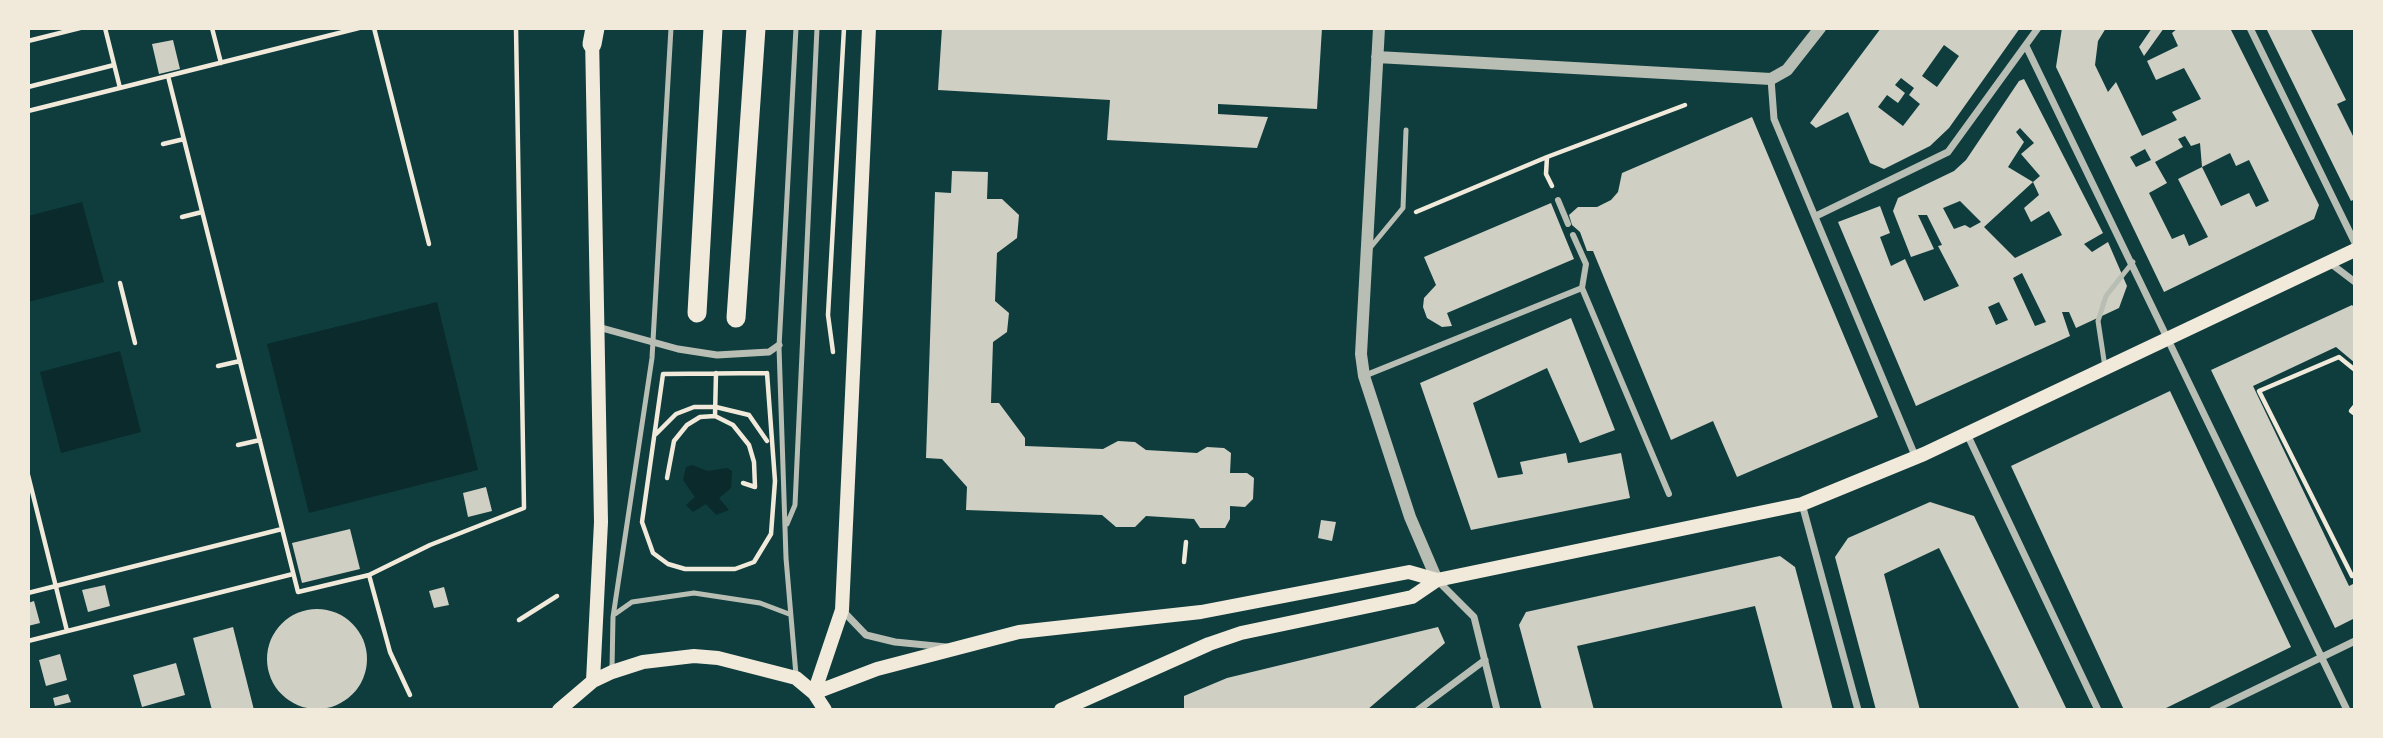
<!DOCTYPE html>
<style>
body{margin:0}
#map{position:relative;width:2383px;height:738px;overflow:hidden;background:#0f3d3e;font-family:"Fira Sans",sans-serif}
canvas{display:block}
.frame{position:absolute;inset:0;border:30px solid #f1e9da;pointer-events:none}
</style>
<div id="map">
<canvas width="2383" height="738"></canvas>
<div class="frame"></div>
</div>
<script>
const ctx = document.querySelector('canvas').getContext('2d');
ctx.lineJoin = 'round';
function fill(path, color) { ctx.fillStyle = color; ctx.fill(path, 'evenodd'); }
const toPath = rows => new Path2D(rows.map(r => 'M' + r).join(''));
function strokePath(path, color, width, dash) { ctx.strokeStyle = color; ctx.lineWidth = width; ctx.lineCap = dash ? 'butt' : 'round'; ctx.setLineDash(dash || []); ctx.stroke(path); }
fill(toPath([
 [82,202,104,282,28,302,28,216],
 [437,302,478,470,309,513,267,344],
 [120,351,141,432,61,453,40,372],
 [692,465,708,471,727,468,732,471,731,488,719,498,729,510,716,515,706,504,693,512,686,505,695,497,683,480,686,467]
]), '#0a2a2b');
fill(toPath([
 [942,28,1322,28,1317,109,1218,104,1218,114,1268,117,1257,148,1107,140,1110,100,938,90],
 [1881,28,2020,28,1949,128,1930,146,1884,169,1870,163,1848,112,1816,128,1810,123],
 [1944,45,1959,56,1937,87,1922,76],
 [1901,78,1914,88,1909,95,1920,104,1903,126,1878,107,1887,95,1898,103,1905,93,1895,85],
 [2062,28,2106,28,2098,41,2095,65,2108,92,2116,82,2142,136,2177,120,2172,112,2201,99,2184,68,2156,80,2147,61,2178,46,2172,33,2178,28,2230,28,2319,205,2314,219,2164,292,2056,67],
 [2185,136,2191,146,2200,143,2202,167,2230,153,2236,166,2249,160,2269,201,2256,207,2249,193,2221,206,2202,167,2178,179,2208,237,2189,246,2184,234,2172,239,2149,193,2167,183,2155,162,2183,147,2178,139],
 [2145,149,2151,160,2136,167,2130,157],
 [2152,28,2164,28,2144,56,2139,47],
 [2266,28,2310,28,2346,100,2337,104,2355,140,2355,199,2351,201],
 [173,40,180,69,159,74,152,44],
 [2024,79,2103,233,2084,244,2092,252,2108,242,2127,286,2119,308,2076,328,2069,312,2062,312,2070,336,1916,406,1838,222,1880,206,1890,233,1880,237,1891,266,1905,259,1924,301,1959,286,1938,246,1942,245,1927,215,1918,215,1934,249,1911,257,1893,211,1898,198,1954,171,1966,160,2019,81],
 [2020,128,2034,143,2021,154,2040,176,2033,182,2039,195,2024,208,2031,222,2049,211,2062,235,2015,258,1984,227,2033,182,2008,167,2024,142,2016,132],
 [1960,201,1981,222,1970,228,1965,225,1954,229,1943,208],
 [2022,273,2046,322,2035,326,2013,278],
 [1999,302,2008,320,1996,325,1988,307],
 [1752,117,1878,417,1737,477,1713,421,1671,440,1593,251,1587,251,1580,232,1572,225,1569,215,1578,207,1597,207,1611,200,1618,192,1622,173],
 [952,171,988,172,987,199,1002,199,1019,215,1017,238,997,253,995,301,1009,313,1007,332,993,342,991,403,999,403,1025,438,1025,446,1103,449,1118,441,1135,442,1146,450,1197,453,1207,447,1224,448,1231,453,1230,473,1247,473,1254,478,1253,499,1245,507,1230,506,1230,519,1225,528,1200,528,1194,519,1146,516,1135,527,1116,527,1102,515,966,510,967,487,942,459,926,458,935,192,951,193],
 [1551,203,1574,259,1447,313,1452,326,1442,327,1427,318,1423,307,1424,298,1436,285,1424,257],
 [2352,305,2355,308,2355,363,2336,347,2253,386,2349,586,2355,583,2355,618,2335,628,2211,370],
 [1571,318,1615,430,1580,443,1547,368,1473,403,1498,478,1523,474,1520,462,1566,453,1568,463,1621,453,1630,498,1471,530,1420,383],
 [2170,391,2291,647,2162,710,2124,710,2011,466],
 [486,487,492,511,468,517,463,493],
 [1930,502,1974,516,2067,710,2020,710,1939,548,1884,574,1920,710,1876,710,1835,557,1848,538],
 [1321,520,1336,522,1332,541,1318,538],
 [350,529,360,569,302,583,292,543],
 [1780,556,1795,567,1833,710,1783,710,1755,606,1577,646,1594,710,1542,710,1519,625,1526,612],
 [105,585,110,606,88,612,82,590],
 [444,587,449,605,434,608,429,591],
 [34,601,40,623,28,626,28,603],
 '267 659a50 50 0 1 1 100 0a50 50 0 1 1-100 0Z',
 [233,627,254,710,212,710,193,638],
 [1438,627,1445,643,1367,710,1184,710,1184,696,1227,678],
 [60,654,67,680,46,686,39,660],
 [176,663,185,695,142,707,133,675],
 [68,694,71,702,55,706,53,698]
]), '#cfcfc3');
strokePath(toPath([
 [105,28,120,88],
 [212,28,221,63],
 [374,28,429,244],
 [28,41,80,28],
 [168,76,298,592,369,575,430,545,524,508,516,28],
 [28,87,114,65],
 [28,111,359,28],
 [163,144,184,139],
 [1547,157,1546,174,1552,186],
 [1416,212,1547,157,1685,105],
 [182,217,202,212],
 [120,283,135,343],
 [833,352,828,315,844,28],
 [218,366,240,361],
 [2355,370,2339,357,2259,391,2352,576,2355,574],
 [767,373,775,481,771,534,754,562,735,569,685,569,668,564,653,553,642,522,663,374,767,373],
 [2355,406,2351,411,2355,414],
 [715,416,716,373],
 [656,434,676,414,694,407,716,407,749,415,767,441],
 [238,445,260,440],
 [28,475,67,631],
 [667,478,674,441,687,425,700,417,715,416,733,425,749,445,754,462,755,487,743,483],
 [1184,562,1186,542],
 [369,575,390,652,410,695],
 [28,593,282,529],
 [519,620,557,596],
 [28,641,293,574]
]), '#f1e9da', 4.5);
strokePath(toPath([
 [1370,248,1403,208,1406,130],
 [2105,367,2098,321,2106,296,2133,262],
 [787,524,795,505,817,28],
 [615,614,632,602,694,593,760,603,789,614],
 [612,669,613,617,652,358,671,28],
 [796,675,786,558,779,347,796,28]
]), '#b8beb3', 5);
strokePath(toPath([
 [1558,200,1568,224],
 [1582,288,1669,494],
 [1364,376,1582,288,1586,264,1573,235]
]), '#b8beb3', 6);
strokePath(toPath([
 [2250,28,2355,243],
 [2026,46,2347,710],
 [1771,79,1774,119,1916,458],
 [1816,216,1948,152,2038,28],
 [2330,263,2355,282],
 [598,327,678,349,717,355,769,352,779,345],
 [1967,434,2098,710],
 [1802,504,1858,710],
 [1438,581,1474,617,1497,710],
 [843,611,866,635,895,642,946,647],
 [1418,710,1485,660],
 [2213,710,2355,641]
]), '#b8beb3', 7);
strokePath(toPath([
 [1379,28,1361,354,1364,376,1410,517,1437,580],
 [1377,57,1771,79,1787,70,1820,28]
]), '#b8beb3', 12);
strokePath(toPath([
 [592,36,601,522,593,681],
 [814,693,842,610,869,28],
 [814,693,877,669,1019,632,1201,612,1409,572,1437,580],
 [559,710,593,681,612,672,643,662,694,656,718,658,796,678,814,693,825,710],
 [1061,710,1209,644,1241,633,1412,597,1437,580,1802,504,1924,454,2355,250]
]), '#f1e9da', 14);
strokePath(toPath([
 [592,44,595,28],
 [697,313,713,28],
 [736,318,756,28]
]), '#f1e9da', 19);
</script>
